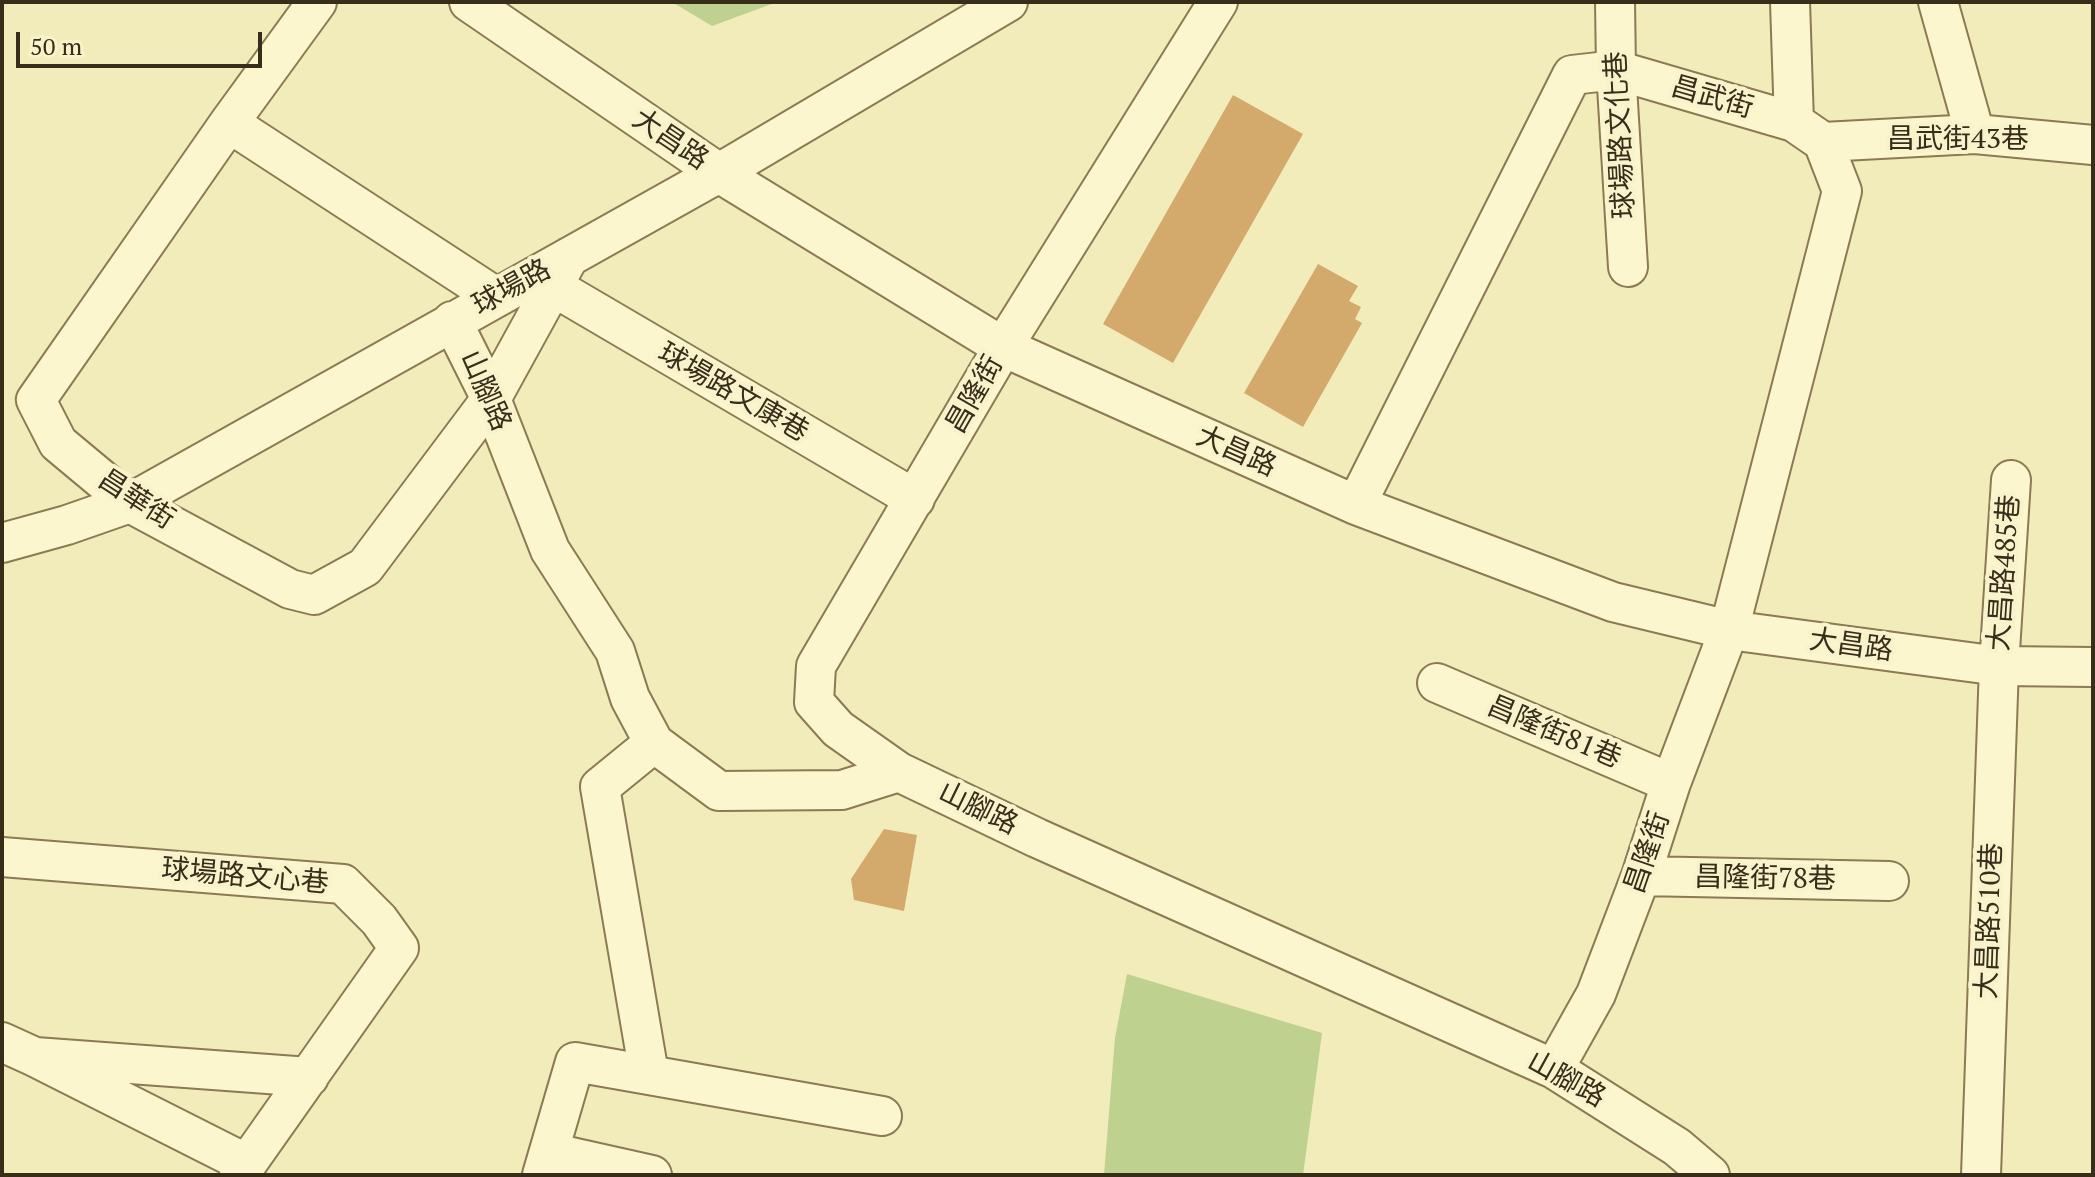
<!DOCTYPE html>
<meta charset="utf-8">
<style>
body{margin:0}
#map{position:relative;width:2095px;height:1177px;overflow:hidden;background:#f2ebba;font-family:"PT Serif",serif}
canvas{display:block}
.frame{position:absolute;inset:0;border:4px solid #382d1a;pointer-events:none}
.scale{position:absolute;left:16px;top:32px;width:246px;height:36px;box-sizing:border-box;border:4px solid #382d1a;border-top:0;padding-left:10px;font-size:24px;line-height:28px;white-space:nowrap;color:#382d1a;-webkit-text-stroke:6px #f9f3cb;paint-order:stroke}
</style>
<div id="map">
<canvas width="2095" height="1177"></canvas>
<div class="frame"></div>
<div class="scale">50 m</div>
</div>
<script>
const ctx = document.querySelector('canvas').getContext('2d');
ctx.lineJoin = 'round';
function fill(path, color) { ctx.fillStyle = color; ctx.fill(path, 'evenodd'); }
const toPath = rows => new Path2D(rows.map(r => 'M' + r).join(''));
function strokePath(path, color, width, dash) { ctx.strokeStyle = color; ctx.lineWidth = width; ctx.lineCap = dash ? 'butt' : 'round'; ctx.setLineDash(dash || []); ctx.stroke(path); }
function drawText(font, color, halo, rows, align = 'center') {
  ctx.font = font + ' "PT Serif","Noto Sans TC",serif'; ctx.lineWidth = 8; ctx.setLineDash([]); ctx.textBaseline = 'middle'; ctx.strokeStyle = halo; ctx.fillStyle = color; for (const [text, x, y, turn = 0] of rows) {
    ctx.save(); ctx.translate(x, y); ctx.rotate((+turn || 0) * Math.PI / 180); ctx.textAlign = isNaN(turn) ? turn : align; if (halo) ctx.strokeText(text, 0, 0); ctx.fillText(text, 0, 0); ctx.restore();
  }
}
fill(toPath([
 [672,2,777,2,712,26],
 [1127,974,1322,1033,1303,1175,1104,1175,1115,1038]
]), '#bed18e');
fill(toPath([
 [1233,95,1303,134,1173,363,1103,324],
 [1318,264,1358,286,1349,301,1361,307,1355,319,1362,323,1303,427,1244,393],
 [884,829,917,835,904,911,854,900,851,879]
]), '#d4a96c');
const minor = toPath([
 [317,2,229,123,36,400,58,443,130,503,290,589,314,595,365,567,491,399,569,257],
 [469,2,719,173,1003,347,1356,505,1613,602,1729,630,1999,666,2093,667],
 [1615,2,1616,70,1628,267],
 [1790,2,1794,122],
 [1938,2,1975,134],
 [229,123,496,297],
 [1823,142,1975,134,2093,145],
 [552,286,915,499],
 [452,321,491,399,550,550,615,651,630,698,654,743,719,791,842,790,899,772,1037,838,1554,1069,1677,1147,1710,1175],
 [1356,505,1572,75,1616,70,1794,122,1823,142,1842,191,1729,630,1671,783,1641,876,1596,994,1554,1069],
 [2,543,67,525,130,503,719,173,1008,2],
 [1437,683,1671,783],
 [899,772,838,729,814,702,816,666,1003,347,1218,2],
 [2,857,343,884,379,920,399,948,239,1175],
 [1641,876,1889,881],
 [2,1042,35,1057,247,1164],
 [35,1057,309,1077],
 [649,1074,600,787,654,743],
 [549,1152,652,1175],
 [542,1175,575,1062,882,1116],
 [1981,1175,1999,666,2011,480]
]);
strokePath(minor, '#8b7a53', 42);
strokePath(minor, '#fcf6ce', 38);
drawText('28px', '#382d1a', '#f9f3cb', [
 ["昌武街",1712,98,16],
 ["球場路文化巷",1621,135,-93],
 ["大昌路",670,140,34],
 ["昌武街43巷",1958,140],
 ["球場路",512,288,-29],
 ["山腳路",485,391,66],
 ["球場路文康巷",733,393,30],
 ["昌隆街",975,395,-60],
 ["大昌路",1236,452,24],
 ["昌華街",136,500,33],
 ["大昌路485巷",2005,573,-86],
 ["大昌路",1851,646,8],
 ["昌隆街81巷",1554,733,23],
 ["山腳路",978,809,26],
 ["昌隆街",1648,853,-71],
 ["球場路文心巷",245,877,5],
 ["昌隆街78巷",1765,879,1],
 ["大昌路510巷",1990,921,-88],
 ["山腳路",1566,1080,29]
]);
</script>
